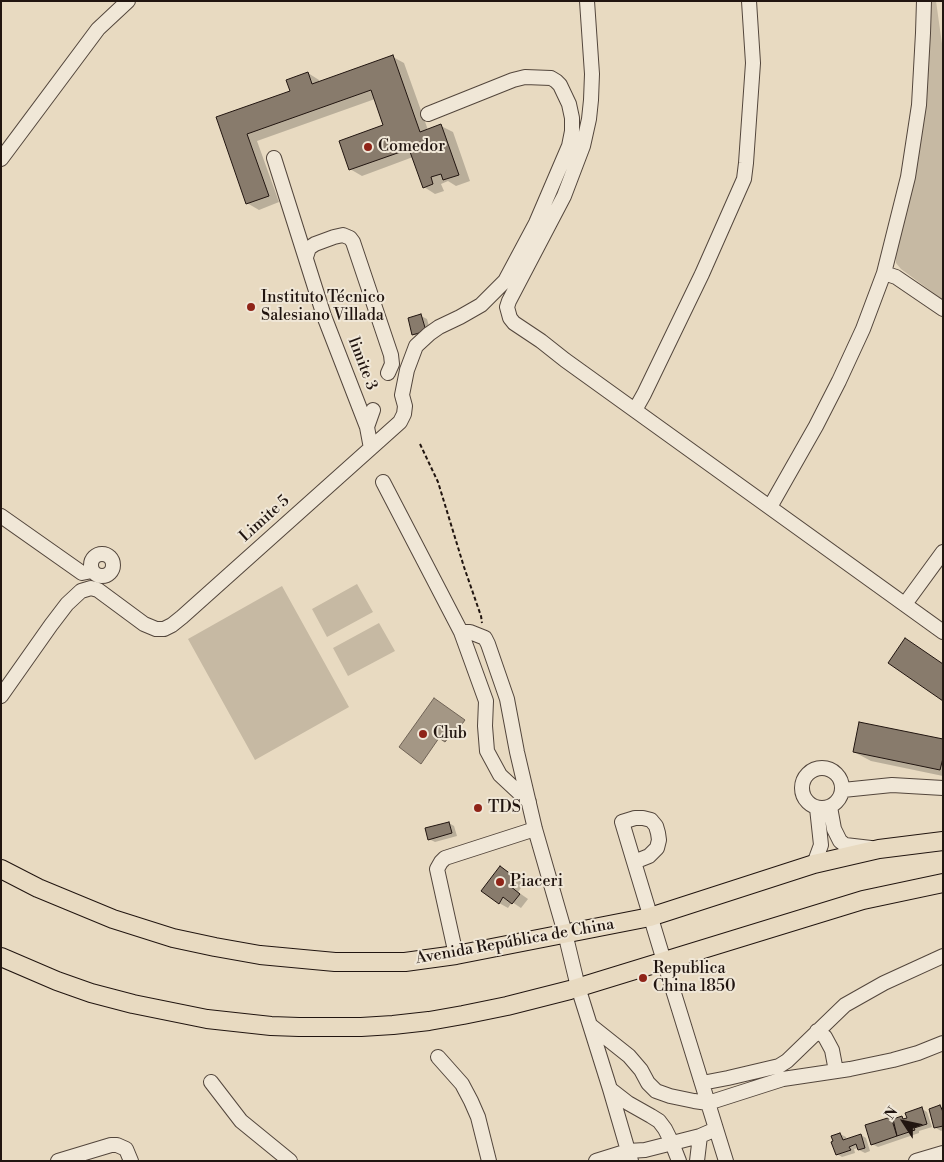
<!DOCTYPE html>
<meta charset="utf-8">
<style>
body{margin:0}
#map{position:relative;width:944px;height:1162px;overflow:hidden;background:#e8dac1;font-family:"Libre Bodoni",serif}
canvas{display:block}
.frame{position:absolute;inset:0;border:2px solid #211510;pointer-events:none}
.north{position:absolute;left:879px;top:1097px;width:50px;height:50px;-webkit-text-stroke:4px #f0e7d7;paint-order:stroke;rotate:305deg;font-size:14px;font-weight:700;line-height:20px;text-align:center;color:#211510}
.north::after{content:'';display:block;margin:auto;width:18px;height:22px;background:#211510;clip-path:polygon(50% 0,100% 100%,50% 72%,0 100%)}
</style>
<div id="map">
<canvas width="944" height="1162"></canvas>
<div class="frame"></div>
<div class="north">N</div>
</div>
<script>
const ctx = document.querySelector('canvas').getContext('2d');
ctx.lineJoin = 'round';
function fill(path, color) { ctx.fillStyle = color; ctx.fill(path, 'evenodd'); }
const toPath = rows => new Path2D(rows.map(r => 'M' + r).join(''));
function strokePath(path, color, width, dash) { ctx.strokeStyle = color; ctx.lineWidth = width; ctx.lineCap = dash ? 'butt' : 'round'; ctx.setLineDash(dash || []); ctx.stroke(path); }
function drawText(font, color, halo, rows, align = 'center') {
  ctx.font = font + ' "Libre Bodoni",serif'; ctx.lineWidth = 4; ctx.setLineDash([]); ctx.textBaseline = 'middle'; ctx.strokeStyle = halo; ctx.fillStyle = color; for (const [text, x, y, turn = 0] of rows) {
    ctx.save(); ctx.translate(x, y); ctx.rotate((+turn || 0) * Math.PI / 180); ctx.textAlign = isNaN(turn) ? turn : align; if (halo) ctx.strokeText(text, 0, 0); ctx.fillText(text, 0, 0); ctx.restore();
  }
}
fill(toPath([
 [928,1,936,1,943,51,943,300,901,269,896,263,896,253],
 [357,584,373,612,327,637,312,609],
 [282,586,349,707,255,760,188,639],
 [379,623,395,651,348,676,333,648]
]), '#c6b9a3');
const water = toPath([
 [434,698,465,720,457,731,454,730,445,742,439,738,421,764,399,747,434,698]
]);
fill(water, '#a49785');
strokePath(water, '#706356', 1);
fill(toPath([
 [393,57,404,63,428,130,441,126,453,132,470,181,456,186,448,181,441,184,444,191,435,194,424,187,413,157,362,176,350,169,384,126,375,99,257,141,279,202,259,210,247,203,217,118,291,91,308,73,319,80,320,83],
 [421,316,427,319,431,334,419,337,413,334],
 [943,741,943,776,871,761,854,752],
 [449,823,454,826,457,836,435,842,429,839],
 [500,867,524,884,518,892,528,899,521,908,512,902,508,908,499,903],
 [940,1107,943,1108,943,1130,941,1131,936,1128],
 [922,1109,927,1112,932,1127,919,1131,919,1133,878,1147,872,1144,891,1118,893,1120,902,1117,905,1119],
 [840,1134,846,1137,846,1140,861,1135,866,1138,870,1151,865,1153,859,1150,859,1148,854,1149,855,1153,842,1157,837,1154]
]), '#0003');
const building = toPath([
 [393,55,420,132,441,124,459,175,443,180,441,174,431,177,433,184,423,188,409,149,349,170,339,141,383,125,371,90,247,134,269,196,246,204,216,117,290,91,286,80,308,72,312,84,393,55],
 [421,314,426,331,412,335,408,318,421,314],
 [905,638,943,664,943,701,888,663,905,638],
 [859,722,943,739,943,758,940,770,853,752,859,722],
 [449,822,452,833,428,840,425,828,449,822],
 [500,866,516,878,510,886,520,894,512,904,503,897,499,904,481,891,500,866],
 [940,1105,943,1112,943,1126,934,1128,929,1109,940,1105],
 [922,1107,927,1124,914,1128,915,1130,897,1136,893,1119,902,1116,903,1119,907,1118,905,1113,922,1107],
 [891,1117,897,1136,871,1145,865,1125,891,1117],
 [840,1133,843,1140,861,1134,865,1148,858,1150,856,1144,849,1147,851,1150,836,1155,831,1142,833,1141,831,1136,840,1133]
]);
fill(building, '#887b6c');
strokePath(building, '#211510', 1);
const minor = toPath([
 [587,1,592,74,591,100,589,119,583,146,564,196,509,301,507,307,510,318,514,323,541,341,565,360,943,632],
 [924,1,923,33,919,105,908,177,884,273,896,277,943,309],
 [274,158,324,316,367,427,370,443,371,447],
 [1,159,98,29,128,1],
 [306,257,309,248,315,244,334,237,343,235,350,238,353,242,391,355,392,364,388,373],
 [635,410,644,394,702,274,744,179,746,163,753,63,749,1],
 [367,427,373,410],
 [383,482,461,632,486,701,485,726,487,751,500,775,529,802],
 [770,507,816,426,839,381,863,329,884,273],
 [1,516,82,573,92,571],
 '91 565a11 11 0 1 1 22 0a11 11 0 1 1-22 0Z',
 [905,604,943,552],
 [461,632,470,632,485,638,488,644,507,699,517,752,535,829,565,933,578,987,610,1089,631,1161],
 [1,696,51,625,67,604,81,591,91,588,98,590,144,624,156,629,164,629,172,625,182,617,400,422,404,414,405,406,402,395,407,370,416,346,429,334,439,327,460,317,481,305,505,281,536,223,569,146,572,131,572,118,569,104,560,85,556,81,551,78,525,77,513,80,428,114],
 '802 788a20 20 0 1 1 40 0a20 20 0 1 1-40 0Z',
 [843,790,892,785,943,788],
 [830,807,834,829,840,841,845,845,871,848],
 [634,862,622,822,635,818,643,818,651,820,656,826,658,833,659,840,657,848,649,856,634,862,664,961,726,1161],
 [814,864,821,845,817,808],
 [456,955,437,869,441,862,445,858,535,829],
 [590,1025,629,1056,641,1070,648,1083,656,1091,670,1096,694,1101,708,1103,783,1079,850,1069,893,1060,918,1053,943,1043],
 [817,1031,825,1037,832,1050,836,1071],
 [438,1057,462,1084,471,1101,478,1117,489,1161],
 [211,1082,241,1121,290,1161],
 [702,1083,728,1078,779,1066,787,1061,845,1005,884,983,943,956],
 [610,1089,628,1103,651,1116,659,1121,665,1129,672,1143,679,1161],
 [58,1161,111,1145,117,1145,126,1149,131,1161],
 [596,1161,628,1151,645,1150,700,1136,716,1129],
 [697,1161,700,1136],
 [916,1161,943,1153]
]);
const major = toPath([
 [1,869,38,888,113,919,173,938,215,947,260,955,335,962,405,962,456,955,650,917,814,864,879,849,943,841],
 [1,957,57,981,91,993,133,1004,207,1019,271,1026,299,1027,361,1027,393,1025,429,1021,463,1015,507,1006,570,990,863,900,943,883]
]);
strokePath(minor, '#53463c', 16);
strokePath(major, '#211510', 20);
strokePath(toPath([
 [420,444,438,482,464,567,481,616,482,623]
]), '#211510', 2, [4, 2.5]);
strokePath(minor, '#f0e7d7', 14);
strokePath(major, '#e8dac1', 18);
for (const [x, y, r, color] of [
 [368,147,5,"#8f2418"],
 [251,307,5,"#8f2418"],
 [423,734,5,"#8f2418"],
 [478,808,5,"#8f2418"],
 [500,882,5,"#8f2418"],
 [643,978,5,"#8f2418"]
]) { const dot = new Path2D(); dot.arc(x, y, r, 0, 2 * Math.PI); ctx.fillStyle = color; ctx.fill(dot); strokePath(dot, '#f0e7d7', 2); }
drawText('16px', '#211510', '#f0e7d7', [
 ["Comedor",378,147],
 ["Instituto Técnico",261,298],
 ["Salesiano Villada",261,316],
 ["Club",433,734],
 ["TDS",488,808],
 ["Piaceri",510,882],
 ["Republica",653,969],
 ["China 1850",653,987]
], 'left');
drawText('16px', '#211510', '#f0e7d7', [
 ["limite 3",362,364,69],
 ["Limite 5",265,519,-42],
 ["Avenida República de China",515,942,-10]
]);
</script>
